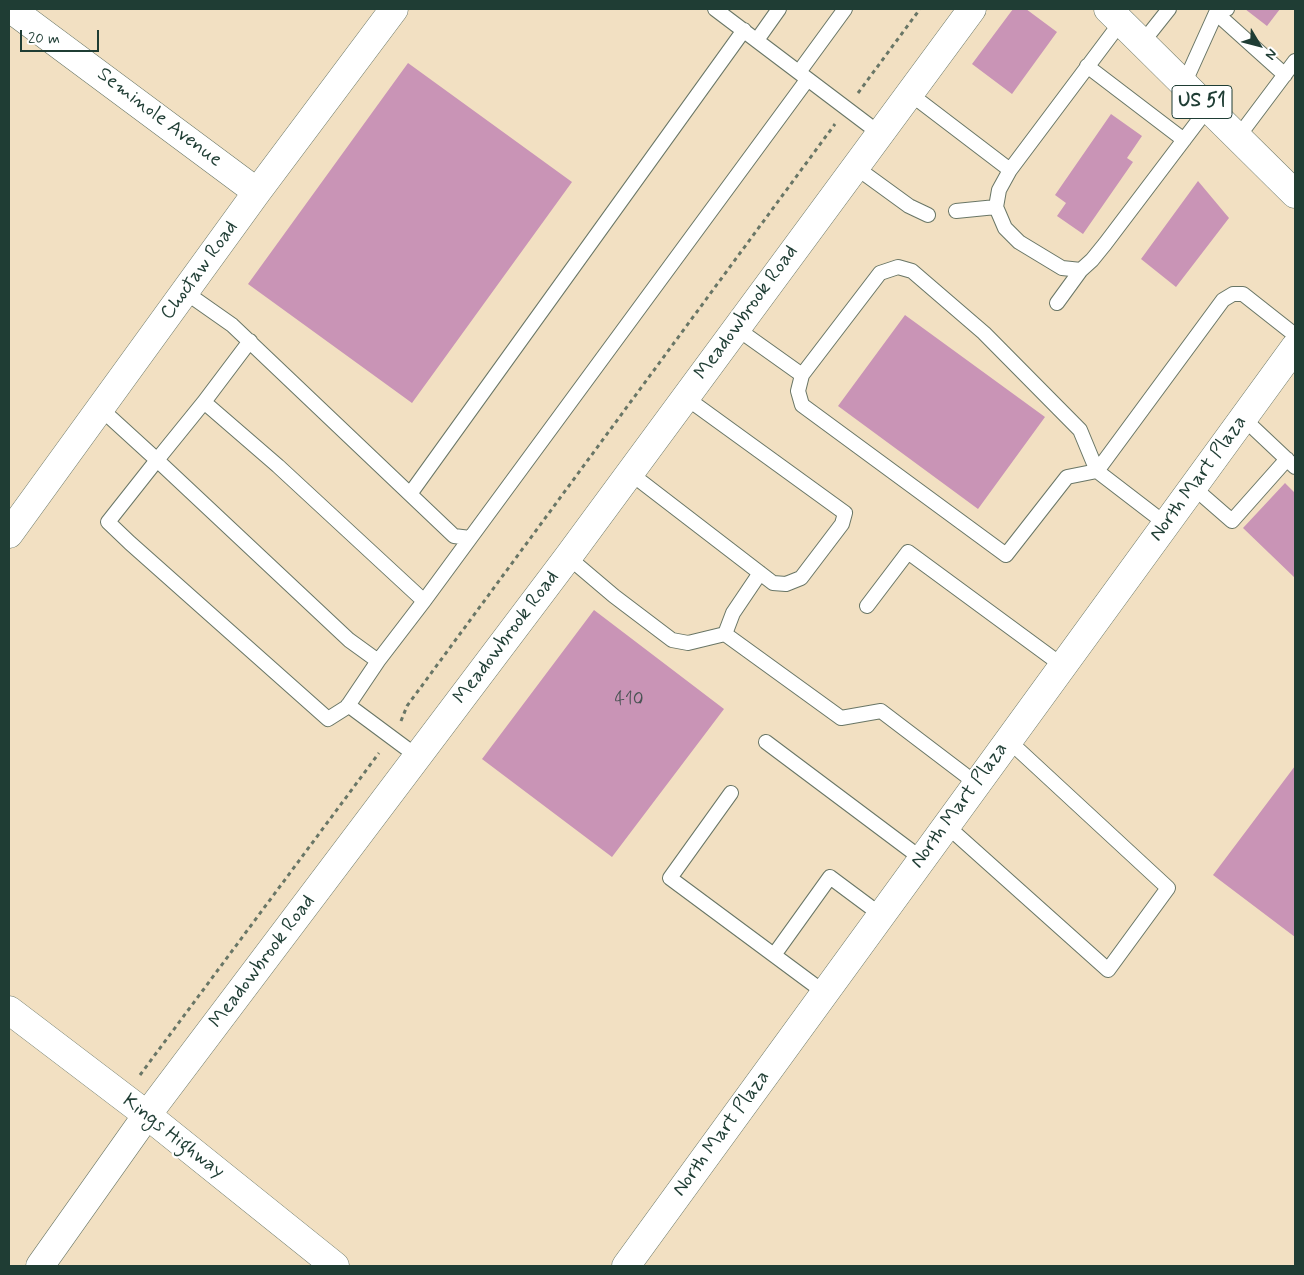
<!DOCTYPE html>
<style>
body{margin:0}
#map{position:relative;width:1304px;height:1275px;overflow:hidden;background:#f2e0c2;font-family:Mynerve,sans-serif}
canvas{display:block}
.frame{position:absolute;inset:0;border:10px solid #1f3d34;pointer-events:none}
.north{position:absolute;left:1234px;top:20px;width:50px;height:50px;-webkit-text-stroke:4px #fff;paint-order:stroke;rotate:127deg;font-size:14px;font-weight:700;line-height:20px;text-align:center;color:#1f3d34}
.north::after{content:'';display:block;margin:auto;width:18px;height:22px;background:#1f3d34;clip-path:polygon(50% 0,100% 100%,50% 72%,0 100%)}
.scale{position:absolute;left:20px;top:30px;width:79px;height:22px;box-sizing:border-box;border:2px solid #1f3d34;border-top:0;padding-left:6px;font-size:15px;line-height:18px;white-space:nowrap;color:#1f3d34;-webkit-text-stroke:4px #fff;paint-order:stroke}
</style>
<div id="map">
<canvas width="1304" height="1275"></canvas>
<div class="frame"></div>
<div class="north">N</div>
<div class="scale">20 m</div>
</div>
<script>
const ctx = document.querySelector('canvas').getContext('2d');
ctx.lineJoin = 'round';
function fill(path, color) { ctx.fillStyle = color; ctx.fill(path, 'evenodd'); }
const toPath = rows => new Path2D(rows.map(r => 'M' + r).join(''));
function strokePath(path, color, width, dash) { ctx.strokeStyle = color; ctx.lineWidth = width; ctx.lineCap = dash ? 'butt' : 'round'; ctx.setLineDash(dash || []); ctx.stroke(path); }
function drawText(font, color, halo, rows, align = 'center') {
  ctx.font = font + ' Mynerve,sans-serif'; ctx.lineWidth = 4.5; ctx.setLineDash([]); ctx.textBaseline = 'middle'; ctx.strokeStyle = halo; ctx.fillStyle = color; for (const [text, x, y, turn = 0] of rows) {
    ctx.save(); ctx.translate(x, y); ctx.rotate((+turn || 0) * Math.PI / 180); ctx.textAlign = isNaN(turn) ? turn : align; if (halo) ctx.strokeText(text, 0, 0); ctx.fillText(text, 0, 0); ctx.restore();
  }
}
fill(toPath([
 [1013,9,1026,9,1057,32,1012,94,972,64],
 [1245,9,1280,9,1267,26],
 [408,63,572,182,412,403,248,284],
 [1111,114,1142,136,1127,158,1133,162,1083,234,1057,216,1066,203,1055,195],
 [1198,181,1229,218,1176,287,1141,259],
 [905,315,1045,417,978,509,838,406],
 [1285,483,1295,493,1295,578,1243,528],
 [594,610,724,709,612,857,482,759],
 [1295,766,1295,937,1213,875]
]), '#c994b6');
const service = toPath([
 [715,9,879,133],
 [1227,9,1216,13,1285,75],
 [1121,22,1010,170,999,190,996,207,1005,228,1019,242,1062,268,1081,270,1092,260,1105,244,1208,108],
 [757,40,779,9],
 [1142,43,1169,9],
 [1087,66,1184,140],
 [799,72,845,9],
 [1184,84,1216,13,1219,9],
 [909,93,1010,170],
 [1238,137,1295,61],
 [854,166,909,206,928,215],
 [956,211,996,207],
 [185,292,232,325,454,536,470,538],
 [1057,303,1081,270],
 [736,328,802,375,798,391,802,405,1006,555,1067,477,1097,471,1223,300,1233,294,1243,294,1295,335],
 [802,375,880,273,898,267,912,271,984,333,1080,430,1097,471,1166,524],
 [204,402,250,341],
 [100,408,157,460,108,522,130,543,328,719,347,707,378,661],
 [1243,418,1295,467],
 [630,473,773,583,786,584,801,578,842,524,845,513,685,397],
 [1193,487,1232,521,1287,459],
 [410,494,744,30],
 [568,557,614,596,672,640,688,643,725,634,841,718,881,711,977,784],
 [424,601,278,466,204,402,157,460,349,640,378,661,424,601,807,80],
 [867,606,908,552,1063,666],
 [725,634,733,613,760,573],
 [348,705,418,757],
 [766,742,922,859],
 [731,793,670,878,825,993],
 [947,826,1108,970,1168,888,1009,741],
 [774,955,830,877,881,915]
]);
const minor = toPath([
 [11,9,257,192],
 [9,534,257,192,394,9],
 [9,1010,147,1115,335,1266],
 [626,1266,1295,347]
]);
const tertiary = toPath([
 [40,1266,147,1115,568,557,972,9]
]);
const primary = toPath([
 [1108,9,1295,194]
]);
strokePath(service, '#697666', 16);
strokePath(minor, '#697666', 29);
strokePath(tertiary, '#697666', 29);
strokePath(primary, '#697666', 29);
strokePath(toPath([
 [858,93,920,9],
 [401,721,407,706,835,124],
 [140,1075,379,753]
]), '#697666', 3, [4, 4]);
strokePath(service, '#fff', 14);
strokePath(minor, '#fff', 28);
strokePath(tertiary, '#fff', 28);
strokePath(primary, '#fff', 28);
drawText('18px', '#4a5354', null, [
 ["410",629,700]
]);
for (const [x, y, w] of [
 [1202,102,60]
]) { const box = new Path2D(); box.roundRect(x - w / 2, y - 16.5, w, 33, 4); ctx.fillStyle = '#fff'; ctx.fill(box); strokePath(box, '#1f3d34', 1); }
drawText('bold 19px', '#1f3d34', null, [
 ["US 51",1202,102]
]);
drawText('20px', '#1f3d34', '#fff', [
 ["Seminole Avenue",159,118,37],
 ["Choctaw Road",200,271,-54],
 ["Meadowbrook Road",747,313,-54],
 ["North Mart Plaza",1199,479,-54],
 ["Meadowbrook Road",507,638,-53],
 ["North Mart Plaza",960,806,-54],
 ["Meadowbrook Road",263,962,-53],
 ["North Mart Plaza",722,1134,-54],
 ["Kings Highway",173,1137,38]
]);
</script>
